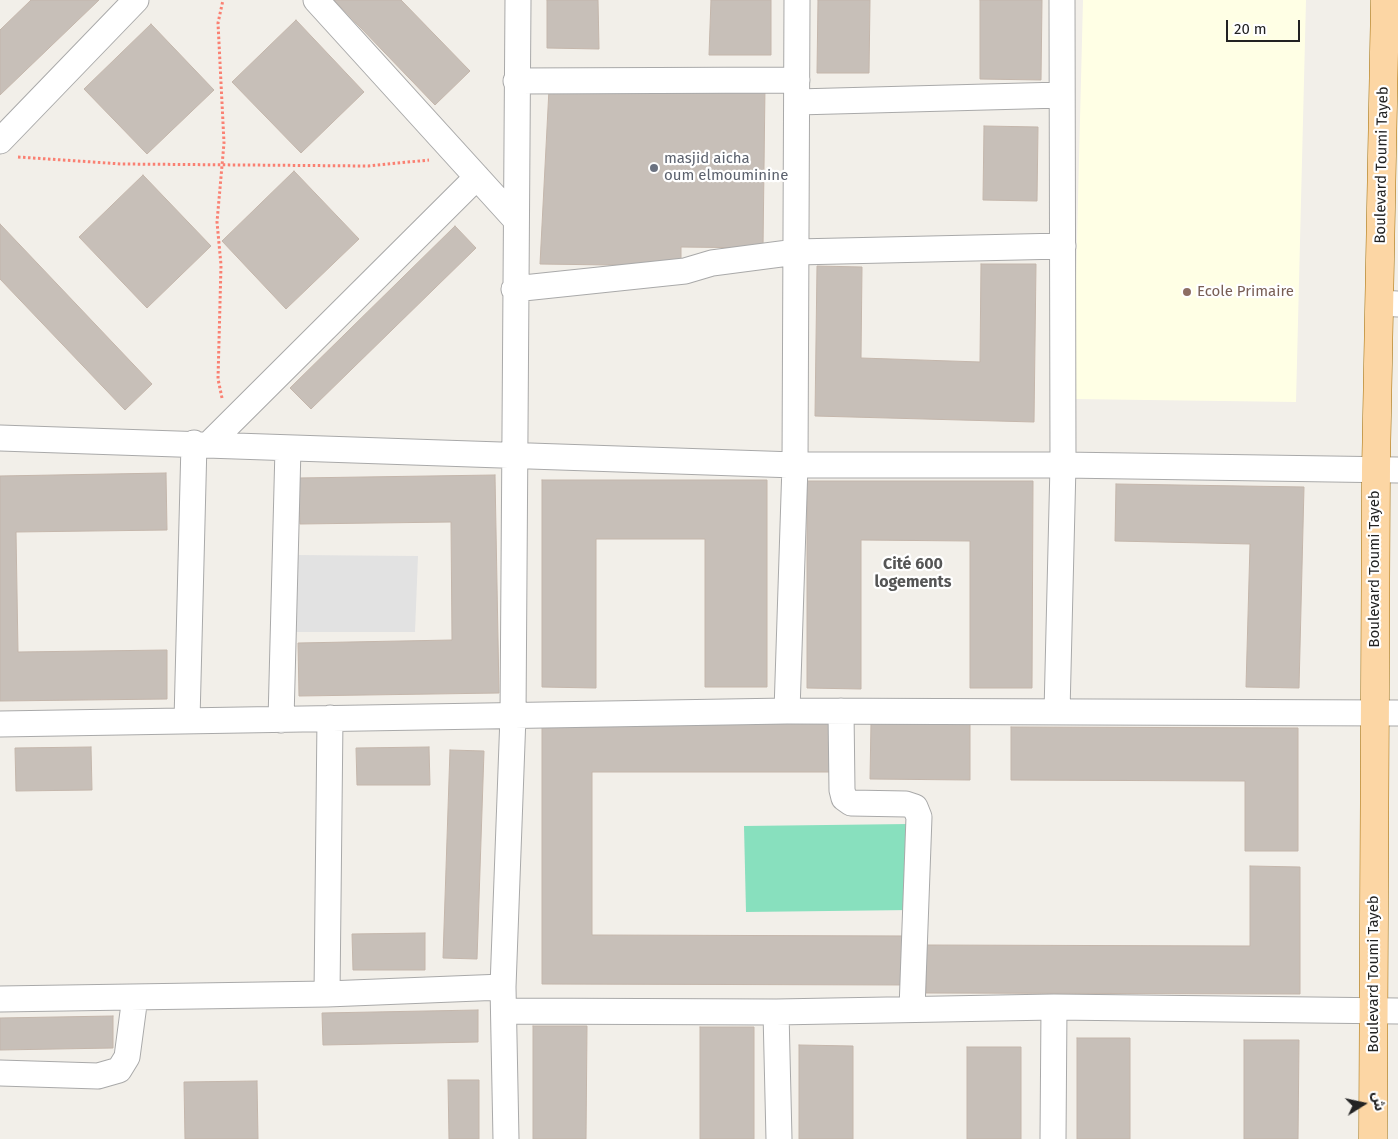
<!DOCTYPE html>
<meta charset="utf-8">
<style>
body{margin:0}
#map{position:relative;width:1398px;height:1139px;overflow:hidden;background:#f2efe9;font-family:"Fira Sans","Noto Sans Arabic",sans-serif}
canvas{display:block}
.north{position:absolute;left:1338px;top:1079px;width:50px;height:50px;-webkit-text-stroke:4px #fff;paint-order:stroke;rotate:80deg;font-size:14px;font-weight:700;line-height:20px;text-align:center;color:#222}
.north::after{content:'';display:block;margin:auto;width:18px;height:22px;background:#222;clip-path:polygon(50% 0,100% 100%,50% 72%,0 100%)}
.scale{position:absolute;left:1226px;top:20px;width:74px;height:22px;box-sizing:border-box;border:2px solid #222;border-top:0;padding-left:6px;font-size:15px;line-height:18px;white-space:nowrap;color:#222;-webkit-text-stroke:4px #fff;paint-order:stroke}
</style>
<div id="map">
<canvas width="1398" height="1139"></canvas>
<div class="north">ش</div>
<div class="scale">20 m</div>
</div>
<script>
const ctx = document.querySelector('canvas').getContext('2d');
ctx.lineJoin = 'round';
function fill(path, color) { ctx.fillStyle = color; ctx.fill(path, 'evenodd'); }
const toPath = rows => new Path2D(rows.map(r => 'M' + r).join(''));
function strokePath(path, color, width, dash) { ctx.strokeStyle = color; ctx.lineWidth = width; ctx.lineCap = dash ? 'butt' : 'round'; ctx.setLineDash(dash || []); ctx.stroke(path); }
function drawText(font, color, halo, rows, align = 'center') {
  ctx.font = font + ' "Fira Sans",sans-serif'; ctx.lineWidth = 4.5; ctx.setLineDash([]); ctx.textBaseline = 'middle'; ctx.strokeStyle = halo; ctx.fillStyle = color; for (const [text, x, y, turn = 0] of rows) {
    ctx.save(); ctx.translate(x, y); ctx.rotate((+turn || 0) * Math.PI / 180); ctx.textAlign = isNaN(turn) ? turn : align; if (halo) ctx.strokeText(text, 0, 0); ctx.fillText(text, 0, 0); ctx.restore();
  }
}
fill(toPath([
 [1083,0,1306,0,1296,402,1073,399]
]), '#ffffe5');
fill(toPath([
 [909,824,911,910,746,912,744,826]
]), '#88e0be');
fill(toPath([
 [297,555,418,556,415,632,295,632]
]), '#e2e2e2');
const building = toPath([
 [31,0,99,0,0,95,0,30,31,0],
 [334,0,401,0,470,71,435,105,334,0],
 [547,0,598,0,599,49,547,48,547,0],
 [711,0,771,0,771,55,709,55,711,0],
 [818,0,870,0,869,73,817,73,818,0],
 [980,0,1042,0,1041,80,980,79,980,0],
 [296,20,364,92,301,153,232,82,296,20],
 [151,24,214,90,147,154,84,89,151,24],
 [765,87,763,248,681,247,681,266,540,264,549,89,765,87],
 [984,126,1038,127,1037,201,983,200,984,126],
 [294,171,359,239,286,309,222,241,294,171],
 [143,175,211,246,147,308,79,237,143,175],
 [0,224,152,384,125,410,0,279,0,224],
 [455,226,476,248,311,409,290,388,455,226],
 [981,264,1036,264,1034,422,815,416,817,266,862,267,861,358,980,362,981,264],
 [166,473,167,530,16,532,18,652,167,650,167,699,0,701,0,476,166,473],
 [495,475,499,693,299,696,298,643,452,640,451,522,300,524,298,478,495,475],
 [542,480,767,480,767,687,705,687,705,539,596,539,596,688,542,687,542,480],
 [807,481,1033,481,1032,688,970,688,970,541,861,540,861,689,807,688,807,481],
 [1116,484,1304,487,1299,688,1246,687,1250,544,1115,541,1116,484],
 [542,722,834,723,834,772,592,772,592,935,911,936,911,985,542,984,542,722],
 [871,723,970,723,970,780,870,779,871,723],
 [1011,727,1298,728,1298,851,1245,851,1245,781,1011,780,1011,727],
 [91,747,92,790,16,791,15,748,91,747],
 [429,747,430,785,357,785,356,748,429,747],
 [450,750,484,751,477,959,443,958,450,750],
 [1250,866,1300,867,1300,994,926,993,926,945,1250,946,1250,866],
 [425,933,425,970,353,970,352,934,425,933],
 [478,1010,478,1042,323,1045,322,1013,478,1010],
 [113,1016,113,1048,0,1050,0,1018,113,1016],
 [533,1026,587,1026,586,1139,533,1139,533,1026],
 [700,1027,754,1027,754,1139,700,1139,700,1027],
 [1077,1038,1130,1038,1130,1139,1077,1139,1077,1038],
 [1244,1040,1299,1040,1298,1139,1244,1139,1244,1040],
 [799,1045,853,1046,853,1139,799,1139,799,1045],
 [967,1047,1021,1047,1021,1139,967,1139,967,1047],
 [448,1080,479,1080,479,1139,449,1139,448,1080],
 [257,1081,258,1139,185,1139,184,1082,257,1081]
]);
fill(building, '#c7bfb8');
strokePath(building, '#c4b6ab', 1);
const minor = toPath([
 [316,0,515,219],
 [516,81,797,80],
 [797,102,1062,95],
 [0,141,136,0],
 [514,289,685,271,712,263,796,252,1063,246],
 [1379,303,1398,304],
 [0,438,795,465,1063,465,1398,470],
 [209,444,477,177],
 [787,711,795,465,797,0],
 [841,711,842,790,844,798,851,803,906,804,915,807,919,817,912,1009],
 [1057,712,1063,465,1062,0],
 [187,720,194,443],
 [281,720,288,448],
 [0,724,787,711,1398,713],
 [327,994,330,718],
 [0,999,327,994,503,987],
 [504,1011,776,1012,1054,1007,1398,1011],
 [776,1012,779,1139],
 [0,1073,98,1076,119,1070,127,1057,135,997],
 [506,1139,503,987,513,716,518,0],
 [1053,1139,1054,1007]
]);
const major = toPath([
 [1373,1139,1376,468,1385,0]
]);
strokePath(minor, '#a9a9a9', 27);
strokePath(major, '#a06b00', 29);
strokePath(toPath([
 [18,157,122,164,368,166,429,160],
 [222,398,218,379,221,265,217,222,224,143,218,23,223,0]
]), '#fa8072', 3, [2.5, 2.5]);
strokePath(minor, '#fff', 25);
strokePath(major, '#fcd6a4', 28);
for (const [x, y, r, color] of [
 [654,168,5,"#6b7280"],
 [1187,292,5,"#8d6e63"]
]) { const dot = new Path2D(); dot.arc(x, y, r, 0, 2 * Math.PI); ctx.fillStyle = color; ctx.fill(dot); strokePath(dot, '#fff', 2); }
drawText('15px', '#5b616d', '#fff', [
 ["masjid aicha",664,159],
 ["oum elmouminine",664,176]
], 'left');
drawText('15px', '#222', '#fff', [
 ["Boulevard Toumi Tayeb",1382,165,-89],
 ["Boulevard Toumi Tayeb",1375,569,-90],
 ["Boulevard Toumi Tayeb",1374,974,-90]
]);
drawText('15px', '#785e54', '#fff', [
 ["Ecole Primaire",1197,292]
], 'left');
drawText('bold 16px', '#555', '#fff', [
 ["Cité 600",913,565],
 ["logements",913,583]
]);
</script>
